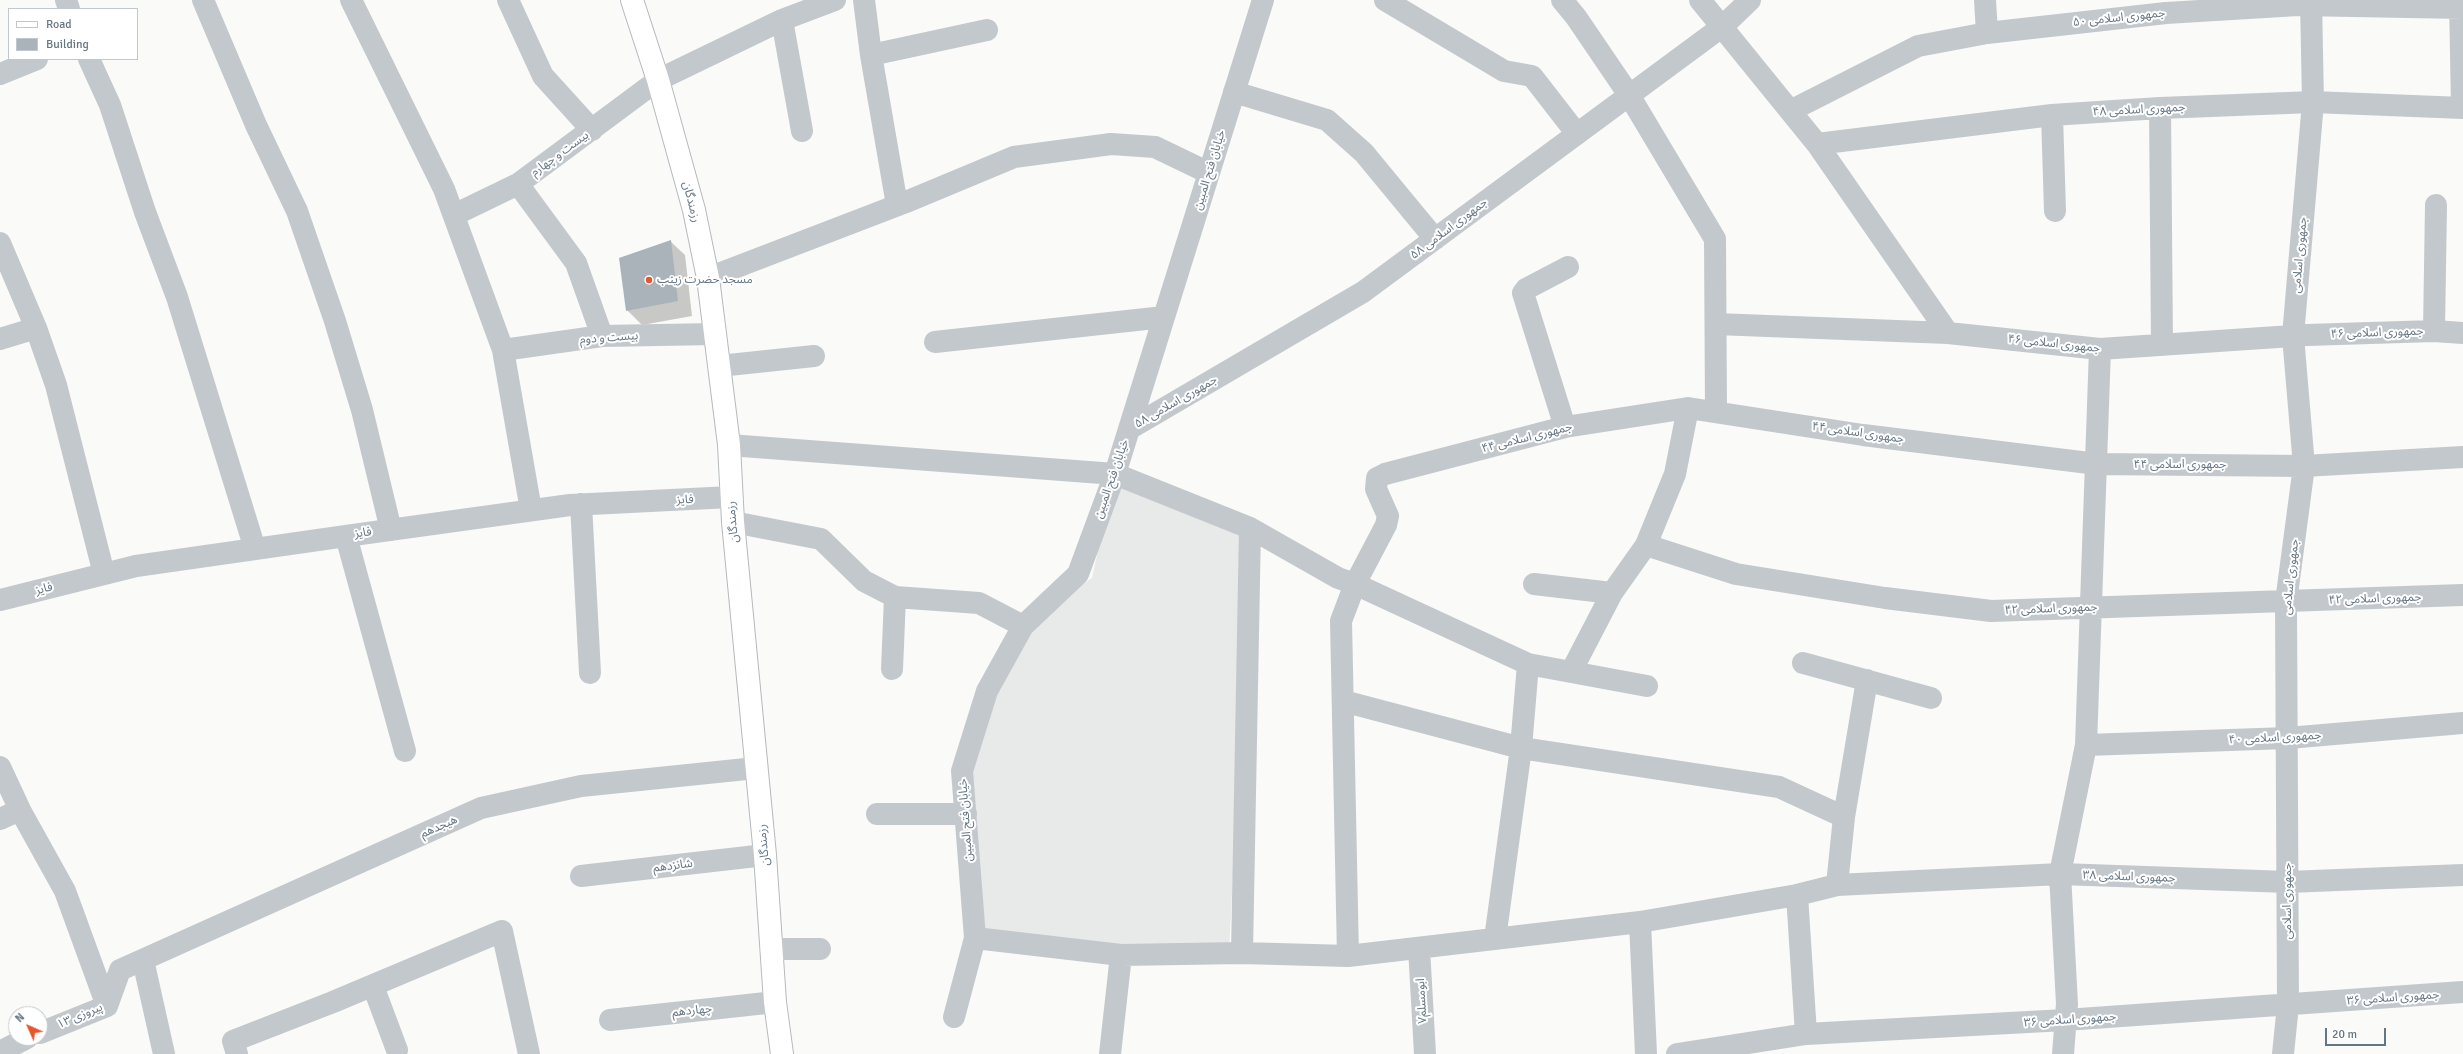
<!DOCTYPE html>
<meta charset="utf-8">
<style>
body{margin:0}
#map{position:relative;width:2463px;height:1054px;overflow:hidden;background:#fafaf8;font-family:Signika,sans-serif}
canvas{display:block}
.legend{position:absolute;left:8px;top:8px;width:130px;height:52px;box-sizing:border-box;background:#fff;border:1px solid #c1c8cd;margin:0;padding:5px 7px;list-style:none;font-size:12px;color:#657683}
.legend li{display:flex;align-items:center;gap:8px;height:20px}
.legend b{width:20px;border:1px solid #c1c8cd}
.north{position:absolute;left:8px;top:1006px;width:40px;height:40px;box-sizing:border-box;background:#fff;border:1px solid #c1c8cd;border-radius:50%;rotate:315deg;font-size:11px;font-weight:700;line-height:16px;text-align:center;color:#657683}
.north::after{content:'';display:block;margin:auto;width:14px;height:18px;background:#e4572e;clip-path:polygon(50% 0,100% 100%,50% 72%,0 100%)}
.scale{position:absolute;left:2325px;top:1028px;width:61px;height:18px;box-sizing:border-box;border:2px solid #657683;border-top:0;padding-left:5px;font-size:12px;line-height:14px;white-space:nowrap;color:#657683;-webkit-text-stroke:3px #fff;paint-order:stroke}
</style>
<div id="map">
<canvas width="2463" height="1054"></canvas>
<ul class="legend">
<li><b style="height:5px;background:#fff"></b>Road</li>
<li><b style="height:11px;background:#aab3b9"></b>Building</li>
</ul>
<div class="north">N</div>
<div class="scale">20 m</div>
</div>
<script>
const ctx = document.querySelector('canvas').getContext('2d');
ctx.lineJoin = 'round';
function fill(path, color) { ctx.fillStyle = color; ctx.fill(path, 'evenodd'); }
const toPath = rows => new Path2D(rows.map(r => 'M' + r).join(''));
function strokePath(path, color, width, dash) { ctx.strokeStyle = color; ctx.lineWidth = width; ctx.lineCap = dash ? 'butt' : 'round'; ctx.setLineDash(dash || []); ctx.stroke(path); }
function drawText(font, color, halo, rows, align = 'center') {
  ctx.font = font + ' Signika,"Noto Sans Arabic",sans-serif'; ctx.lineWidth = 4; ctx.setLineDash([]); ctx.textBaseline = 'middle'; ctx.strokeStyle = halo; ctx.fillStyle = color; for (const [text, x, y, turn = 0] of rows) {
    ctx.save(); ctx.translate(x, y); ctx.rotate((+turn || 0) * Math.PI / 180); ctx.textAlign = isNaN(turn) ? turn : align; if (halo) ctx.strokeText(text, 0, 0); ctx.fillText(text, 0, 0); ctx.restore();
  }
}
fill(toPath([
 [1115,474,1250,528,1229,953,975,938,962,771,1023,626,1092,578]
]), '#e8e9e9');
fill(toPath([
 [670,241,685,255,692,316,642,325,627,310]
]), '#0003');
fill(toPath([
 [671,240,678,301,626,311,619,258]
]), '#aab3b9');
const major = toPath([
 [632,0,658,80,694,210,708,278,729,445,733,522,765,855,775,1002,782,1054]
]);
strokePath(major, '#b5babe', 24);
strokePath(toPath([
 [66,0,69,9],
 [203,0,256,125,297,211,335,321,362,410,391,530],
 [351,0,444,189,503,350,531,510],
 [508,0,543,76,592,130],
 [864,0,871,55,897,205],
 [1385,0,1504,71,1532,76,1577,134],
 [1562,0,1576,17,1629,95,1715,239,1716,411],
 [1700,0,1817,144,1948,333],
 [1985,0,1987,33],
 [2460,0,2462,108],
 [782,20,802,131],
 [871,55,987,30],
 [89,59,110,105,145,212,177,297,255,549],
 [0,74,37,59],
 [1234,92,1327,120,1364,153,1435,239],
 [2160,108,2162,345],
 [1792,110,1918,46,1987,33,2166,13,2298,5,2463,8],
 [2052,115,2055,211],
 [1817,144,2052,115,2160,108,2313,102,2463,108],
 [518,184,576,263,602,336],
 [454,215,518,184,658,80,782,20,835,0],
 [0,243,36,328,56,385,104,574],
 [708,278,906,202,1014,157,1111,144,1155,147,1209,173],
 [1716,324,1948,333,2100,349,2307,335,2434,331,2463,333],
 [2434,331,2436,205],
 [0,339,36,328],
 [935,342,1164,317],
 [503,350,602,336,715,334],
 [719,366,814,356],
 [1565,427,1523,293,1526,289,1568,267],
 [1129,429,1363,292,1723,26,1750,0],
 [729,445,1115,474,1250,528,1338,578,1355,584,1528,664,1647,686],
 [581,504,590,673],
 [733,522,821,539,864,581,895,597,979,603,1023,626],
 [346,536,405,751],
 [1646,545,1736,574,1885,598,1991,611,2463,595],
 [1534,584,1612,593],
 [0,600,136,566,346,536,570,505,731,497],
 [1803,663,1931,698],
 [892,669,895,597],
 [1572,670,1612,593,1646,545,1675,474,1688,408],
 [1343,701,1521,748,1779,787,1844,817],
 [2086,745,2288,738,2463,723],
 [0,767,20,810,65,891,107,1006],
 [877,814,966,814],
 [0,819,20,810],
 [581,876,765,855],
 [1837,885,1844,817,1867,680],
 [1797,895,1806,1034],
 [1640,922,1646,1054],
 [975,938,1121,955,1242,953,1348,956,1640,922,1797,895,1837,885,2060,874,2288,882,2463,875],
 [1495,939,1521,748,1528,664],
 [1419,948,1425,1054],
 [771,949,820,949],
 [1242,953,1250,528],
 [1348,956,1341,621,1355,584,1386,525,1388,516,1376,489,1377,478,1385,474,1565,427,1688,408,1863,435,2097,464,2304,466,2463,457],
 [143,960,164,1054],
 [373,986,397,1050],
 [954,1017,975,938,962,771,987,691,1023,626,1078,574,1115,474,1263,0],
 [610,1020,775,1002],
 [40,1033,107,1006,120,970,481,808,581,786,756,768],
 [0,1052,27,1038],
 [237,1054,233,1041,333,1002,502,931,529,1054],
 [1110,1054,1121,955],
 [1677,1054,1806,1034,2065,1020,2463,992],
 [2063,1054,2067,1004,2060,874,2086,745,2100,349],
 [2283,1054,2288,1005,2286,602,2304,466,2293,336,2313,102,2311,0]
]), '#c3c8cc', 22);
strokePath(major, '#fff', 22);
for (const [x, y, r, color] of [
 [649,280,4,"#e4572e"]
]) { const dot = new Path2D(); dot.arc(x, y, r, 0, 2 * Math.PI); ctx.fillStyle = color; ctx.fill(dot); strokePath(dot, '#fff', 1.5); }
drawText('12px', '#657683', '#fff', [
 ["جمهوری اسلامی ۵۰",2119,18,-6],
 ["جمهوری اسلامی ۴۸",2139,110,-3],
 ["بیست و چهارم",560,154,-36],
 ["خیابان فتح المبین",1210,170,-73],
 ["رزمندگان",691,202,76],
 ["جمهوری اسلامی ۵۸",1449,229,-37],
 ["جمهوری اسلامی",2300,255,-85],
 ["جمهوری اسلامی ۴۶",2377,333,-2],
 ["بیست و دوم",609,338,-4],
 ["جمهوری اسلامی ۴۶",2054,344,6],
 ["جمهوری اسلامی ۵۸",1176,402,-30],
 ["جمهوری اسلامی ۴۴",1858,433,8],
 ["جمهوری اسلامی ۴۴",1527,438,-14],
 ["جمهوری اسلامی ۴۴",2180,465],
 ["خیابان فتح المبین",1112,479,-71],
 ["فایز",685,500,-3],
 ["رزمندگان",733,522,-95],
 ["فایز",363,533,-8],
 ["جمهوری اسلامی",2291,577,-84],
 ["فایز",44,589,-14],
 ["جمهوری اسلامی ۴۲",2375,599,-2],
 ["جمهوری اسلامی ۴۲",2051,609,-2],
 ["جمهوری اسلامی ۴۰",2275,738,-3],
 ["خیابان فتح المبین",966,820,-94],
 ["هیجدهم",439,827,-24],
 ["رزمندگان",764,845,-95],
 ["شانزدهم",673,866,-7],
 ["جمهوری اسلامی ۳۸",2129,877,2],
 ["جمهوری اسلامی",2288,901,-90],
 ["جمهوری اسلامی ۳۶",2393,998,-4],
 ["ابومسلم۷",1422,1001,-93],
 ["چهاردهم",692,1011,-6],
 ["پیروزی ۱۳",80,1016,-23],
 ["جمهوری اسلامی ۳۶",2070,1020,-4]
]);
drawText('12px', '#657683', '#fff', [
 ["مسجد حضرت زینب",657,280]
], 'left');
</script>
